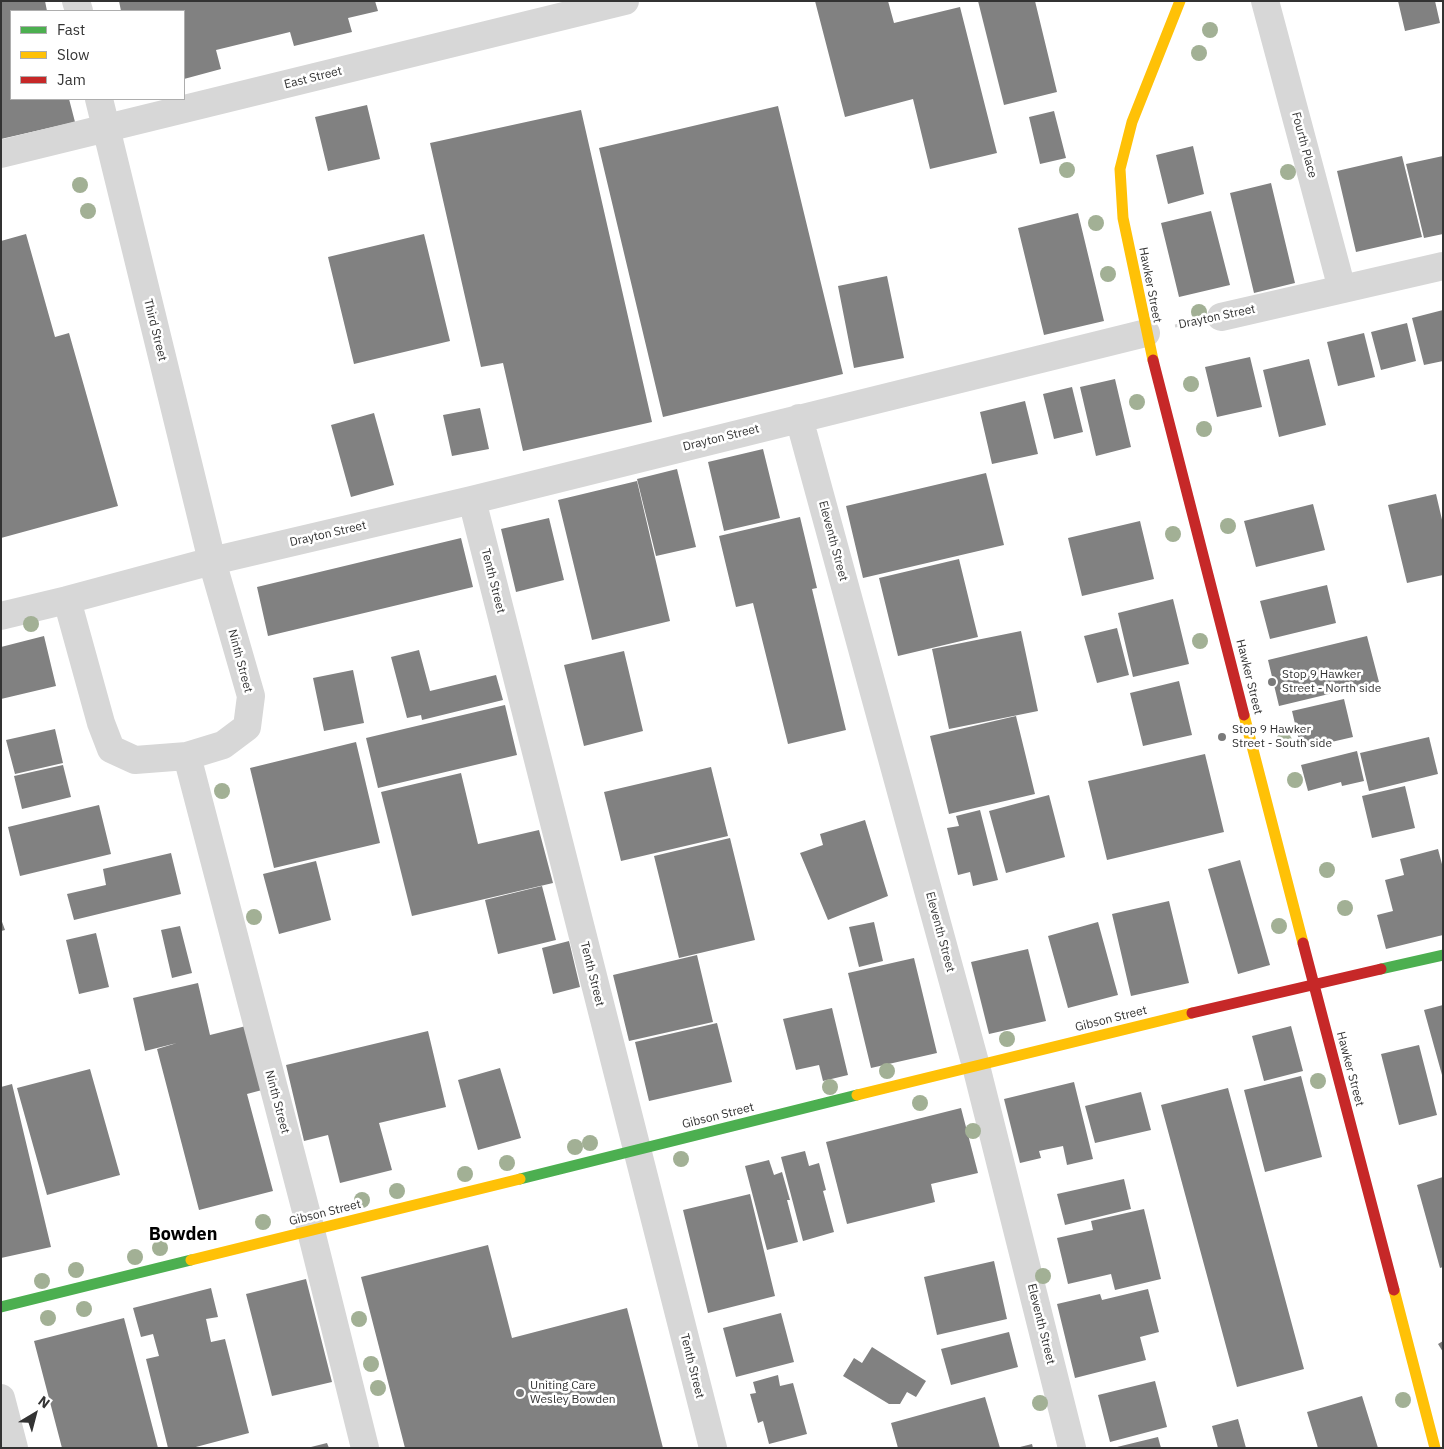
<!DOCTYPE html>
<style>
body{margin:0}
#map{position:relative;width:1444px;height:1449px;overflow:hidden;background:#fff;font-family:"IBM Plex Sans",sans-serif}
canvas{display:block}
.frame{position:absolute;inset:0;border:2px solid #333;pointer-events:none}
.legend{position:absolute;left:10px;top:10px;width:175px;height:90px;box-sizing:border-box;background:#fff;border:1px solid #adadad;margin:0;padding:6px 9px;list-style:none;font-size:15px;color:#333}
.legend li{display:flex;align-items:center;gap:10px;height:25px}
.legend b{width:25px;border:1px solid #adadad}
.north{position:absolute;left:10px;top:1389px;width:50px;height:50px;-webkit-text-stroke:4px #fff;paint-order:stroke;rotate:37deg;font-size:14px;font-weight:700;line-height:20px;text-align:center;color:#333}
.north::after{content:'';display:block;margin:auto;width:18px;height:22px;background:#333;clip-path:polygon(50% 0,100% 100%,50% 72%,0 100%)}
</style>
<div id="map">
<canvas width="1444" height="1449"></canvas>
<div class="frame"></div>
<ul class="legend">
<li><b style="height:6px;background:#4caf50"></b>Fast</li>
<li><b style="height:6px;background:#ffc107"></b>Slow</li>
<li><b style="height:6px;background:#c62828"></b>Jam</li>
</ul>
<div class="north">N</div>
</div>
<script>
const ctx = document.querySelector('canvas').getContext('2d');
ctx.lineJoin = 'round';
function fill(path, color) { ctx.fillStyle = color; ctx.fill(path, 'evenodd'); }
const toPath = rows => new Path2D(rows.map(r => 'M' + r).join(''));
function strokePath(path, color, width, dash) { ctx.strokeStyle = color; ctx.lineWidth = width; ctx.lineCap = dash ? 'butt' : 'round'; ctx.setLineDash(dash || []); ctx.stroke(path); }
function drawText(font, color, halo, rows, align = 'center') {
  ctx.font = font + ' "IBM Plex Sans",sans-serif'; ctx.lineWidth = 5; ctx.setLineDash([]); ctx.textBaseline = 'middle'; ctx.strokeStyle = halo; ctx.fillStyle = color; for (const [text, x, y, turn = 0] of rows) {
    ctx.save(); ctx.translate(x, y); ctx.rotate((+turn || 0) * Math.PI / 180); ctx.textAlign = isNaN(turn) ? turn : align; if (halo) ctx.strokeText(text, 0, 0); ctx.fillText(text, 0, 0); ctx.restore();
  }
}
fill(toPath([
 [1,1,45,1,47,11,11,11,11,99,69,99,75,122,1,139],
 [119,1,375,1,378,11,348,18,352,32,294,46,290,32,216,50,221,69,184,79,184,11,121,11],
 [815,1,888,1,894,23,960,7,997,153,930,169,913,99,845,117],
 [978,1,1035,1,1057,92,1004,105],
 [1398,1,1435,1,1440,23,1405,31],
 [367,105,380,159,328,171,315,117],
 [778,106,843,374,663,417,599,148],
 [581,110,652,422,523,451,503,363,481,367,430,143],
 [1054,111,1066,158,1040,164,1029,117],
 [1193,146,1204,194,1168,204,1156,155],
 [1402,156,1422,237,1356,252,1337,171],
 [1443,156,1443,234,1424,238,1406,164],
 [1271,183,1295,283,1254,293,1230,193],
 [1211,211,1230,285,1179,297,1161,223],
 [1078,213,1104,321,1044,335,1018,228],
 [26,234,55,337,69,333,118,506,1,538,1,241],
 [424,234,450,341,354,364,328,257],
 [887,276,904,358,854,368,838,286],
 [1443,310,1443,361,1424,365,1412,318],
 [1407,323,1416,361,1381,370,1371,332],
 [1364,333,1375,377,1338,386,1327,342],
 [1250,357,1262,407,1217,417,1205,367],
 [1309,359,1326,425,1279,437,1263,370],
 [1115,379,1131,447,1096,456,1080,387],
 [1072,387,1083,432,1054,439,1043,394],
 [1025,401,1038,454,992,464,980,412],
 [480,408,489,449,452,456,443,415],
 [374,413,394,485,351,497,331,425],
 [763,449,780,518,724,531,708,462],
 [677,469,696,547,656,556,637,479],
 [986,473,1004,545,863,578,846,506],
 [637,481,670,621,592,640,558,500],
 [1436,494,1443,524,1443,575,1407,583,1388,505],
 [1313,504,1325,550,1256,567,1244,521],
 [800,517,817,588,812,589,846,730,788,744,753,603,736,607,719,536],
 [549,518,564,580,516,592,501,529],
 [1140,521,1154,579,1082,596,1068,538],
 [461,538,473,587,268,636,257,587],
 [959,559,978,637,898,656,879,578],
 [1327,585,1336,623,1270,639,1260,601],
 [1173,599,1189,664,1133,677,1118,613],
 [1117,628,1129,675,1097,683,1084,636],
 [1021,631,1038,711,949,729,932,649],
 [44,636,56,686,1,699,1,647],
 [1367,636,1379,682,1279,706,1268,660],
 [419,650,430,691,496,675,503,700,422,720,421,715,407,718,391,657],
 [624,651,643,731,584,746,564,665],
 [353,670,364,723,324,731,313,678],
 [1179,681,1192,735,1143,746,1130,693],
 [1344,699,1353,737,1301,749,1292,711],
 [505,705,517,755,378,788,366,738],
 [1016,716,1035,794,949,814,930,736],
 [55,729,63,763,15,774,6,740],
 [1429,737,1438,774,1369,791,1360,753],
 [356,742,380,843,274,868,250,768],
 [1357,751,1364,781,1342,786,1341,782,1308,791,1301,765],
 [1205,754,1224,832,1107,860,1088,781],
 [63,765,71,797,22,809,14,776],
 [711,767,728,836,621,861,604,792],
 [461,773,478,844,539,830,553,883,412,916,381,792],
 [1405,786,1415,828,1372,838,1362,796],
 [1049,795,1065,857,1006,873,989,811],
 [99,805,111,854,20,876,8,827],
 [980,810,998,880,973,886,970,872,958,875,947,828,959,826,956,816],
 [865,820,888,896,828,920,800,853,823,845,820,834],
 [730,838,755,940,679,958,654,856],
 [1438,849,1443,868,1443,935,1386,949,1377,915,1393,911,1385,880,1404,875,1400,859],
 [171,853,181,894,74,920,67,894,106,885,103,869],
 [1240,860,1270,965,1238,974,1208,869],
 [316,861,331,920,279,934,263,874],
 [542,886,556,940,498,954,485,900],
 [1169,901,1189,983,1131,996,1112,914],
 [1,919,5,930,1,931],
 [874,922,883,961,859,967,849,927],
 [1098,922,1118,995,1068,1008,1048,936],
 [180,926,192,973,172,978,161,930],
 [96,933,109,987,79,994,66,940],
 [569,941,580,987,553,994,542,948],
 [1028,949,1046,1021,989,1034,971,962],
 [697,955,713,1022,629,1041,613,975],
 [914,958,937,1053,871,1068,848,973],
 [198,983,210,1035,246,1026,262,1090,247,1094,273,1191,199,1210,157,1049,177,1043,145,1051,133,998],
 [1443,1005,1443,1075,1442,1075,1424,1010],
 [832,1008,848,1075,823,1081,819,1065,796,1070,783,1019],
 [717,1023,732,1082,649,1101,635,1042],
 [1291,1026,1303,1071,1264,1081,1252,1036],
 [428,1031,446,1107,379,1123,392,1170,340,1183,328,1135,304,1141,286,1065],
 [1419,1045,1437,1115,1399,1125,1381,1054],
 [500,1068,521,1138,478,1150,458,1080],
 [90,1069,120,1175,47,1195,17,1088],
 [1301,1076,1322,1157,1265,1172,1244,1090],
 [1074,1082,1093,1159,1067,1165,1063,1146,1039,1151,1041,1158,1020,1163,1004,1099],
 [12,1084,51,1247,1,1258,1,1087],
 [1228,1088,1304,1369,1237,1387,1161,1105],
 [1141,1092,1151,1130,1095,1143,1085,1106],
 [961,1108,978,1173,931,1184,935,1202,847,1224,826,1142],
 [805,1151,809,1166,819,1163,826,1190,823,1191,834,1232,803,1241,781,1157],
 [769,1160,774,1175,782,1172,790,1200,787,1200,798,1242,767,1250,745,1166],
 [1443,1177,1443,1267,1440,1268,1417,1185],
 [1124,1179,1131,1209,1065,1225,1057,1194],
 [750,1194,775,1296,708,1313,683,1210],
 [1144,1209,1161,1279,1115,1290,1111,1274,1068,1284,1057,1238,1093,1230,1091,1221],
 [488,1245,512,1338,627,1308,663,1448,405,1448,361,1277],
 [994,1261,1007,1319,937,1335,924,1277],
 [306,1279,332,1382,272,1396,246,1294],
 [211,1288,218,1317,206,1319,211,1342,225,1339,249,1433,192,1448,168,1448,146,1359,159,1356,153,1334,141,1337,133,1308],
 [1148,1289,1159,1332,1140,1337,1146,1360,1075,1378,1057,1304,1100,1294,1102,1300],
 [781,1313,794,1362,736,1377,723,1328],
 [124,1318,158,1448,62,1448,34,1341],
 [1009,1332,1018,1367,951,1385,941,1349],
 [1443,1341,1443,1352,1438,1344],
 [872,1347,926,1381,916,1397,907,1392,900,1404,889,1404,843,1376,854,1358,862,1363],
 [778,1375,780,1386,793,1383,807,1434,769,1444,763,1421,758,1423,750,1394,756,1393,753,1382],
 [1155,1381,1167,1427,1110,1442,1098,1395],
 [1362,1396,1378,1448,1318,1448,1307,1412],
 [985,1397,1000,1448,898,1448,891,1423],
 [1238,1419,1246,1448,1218,1448,1212,1426],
 [1158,1437,1161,1448,1117,1448,1117,1447],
 [327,1443,329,1448,311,1448,311,1447],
 [1032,1444,1033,1448,1020,1448,1020,1447]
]), '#818181');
strokePath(toPath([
 [1175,326,1193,323]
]), '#d6d6d6', 3, [2.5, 2.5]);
strokePath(toPath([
 [76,1,79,11],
 [1265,1,1342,289],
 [1,154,625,1],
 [1221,317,1443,266],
 [799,418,976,1066,1072,1448],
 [472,500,713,1448],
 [67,600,101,723,111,749,135,760,187,756,223,745,247,727,251,696,212,561,99,99],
 [1,616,67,600,212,561,472,500,1146,333],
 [187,756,306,1211,365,1448],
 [1,1398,14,1448]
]), '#d7d7d7', 28);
strokePath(toPath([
 [1381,969,1443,955],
 [520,1179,857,1095],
 [1,1307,191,1260]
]), '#4caf50', 11);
strokePath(toPath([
 [1153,360,1123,218,1120,169,1132,122,1180,1],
 [1244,715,1303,943],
 [857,1095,1192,1013],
 [191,1260,520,1179],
 [1394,1290,1435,1448]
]), '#ffc107', 11);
strokePath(toPath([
 [1153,360,1244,715],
 [1303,943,1394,1290],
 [1192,1013,1381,969]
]), '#c62828', 11);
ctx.fillStyle = '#a2b095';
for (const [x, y] of [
 [1210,30],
 [1199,53],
 [1067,170],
 [1288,172],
 [80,185],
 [88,211],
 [1096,223],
 [1108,274],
 [1199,312],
 [1191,384],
 [1137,402],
 [1204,429],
 [1228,526],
 [1173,534],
 [31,624],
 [1200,641],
 [1284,741],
 [1295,780],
 [222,791],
 [1327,870],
 [1345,908],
 [254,917],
 [1279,926],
 [1007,1039],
 [887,1071],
 [1318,1081],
 [830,1087],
 [920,1103],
 [973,1131],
 [590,1143],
 [575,1147],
 [681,1159],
 [507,1163],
 [465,1174],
 [397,1191],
 [362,1200],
 [263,1222],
 [160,1248],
 [135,1257],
 [76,1270],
 [1043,1276],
 [42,1281],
 [84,1309],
 [48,1318],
 [359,1319],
 [371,1364],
 [378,1388],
 [1403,1400],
 [1040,1403]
]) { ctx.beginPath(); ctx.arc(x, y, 8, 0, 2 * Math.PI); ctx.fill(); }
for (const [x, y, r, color] of [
 [1272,682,5,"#7a7a7a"],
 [1222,737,5,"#7a7a7a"],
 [520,1393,5,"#7a7a7a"]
]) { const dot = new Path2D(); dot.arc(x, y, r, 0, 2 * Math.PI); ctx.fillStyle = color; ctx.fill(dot); strokePath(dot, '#fff', 2); }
drawText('12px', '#333', '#fff', [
 ["East Street",313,78,-14],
 ["Fourth Place",1304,145,75],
 ["Hawker Street",1150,285,79],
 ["Drayton Street",1217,317,-12],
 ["Third Street",155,330,76],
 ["Drayton Street",721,438,-14],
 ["Drayton Street",328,534,-13],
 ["Eleventh Street",833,541,75],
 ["Tenth Street",493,581,76],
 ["Ninth Street",240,661,75],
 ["Hawker Street",1249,677,76],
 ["Eleventh Street",940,932,75],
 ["Tenth Street",592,974,76],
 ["Gibson Street",1111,1019,-14],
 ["Hawker Street",1350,1069,75],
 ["Ninth Street",277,1102,75],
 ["Gibson Street",718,1116,-14],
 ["Gibson Street",325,1213,-14],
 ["Eleventh Street",1041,1324,76],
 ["Tenth Street",692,1366,76]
]);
drawText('12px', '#333', '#fff', [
 ["Stop 9 Hawker",1282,675],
 ["Street - North side",1282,689],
 ["Stop 9 Hawker",1232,730],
 ["Street - South side",1232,744],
 ["Uniting Care",530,1386],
 ["Wesley Bowden",530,1400]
], 'left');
drawText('bold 18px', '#000', '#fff', [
 ["Bowden",183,1235]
]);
</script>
